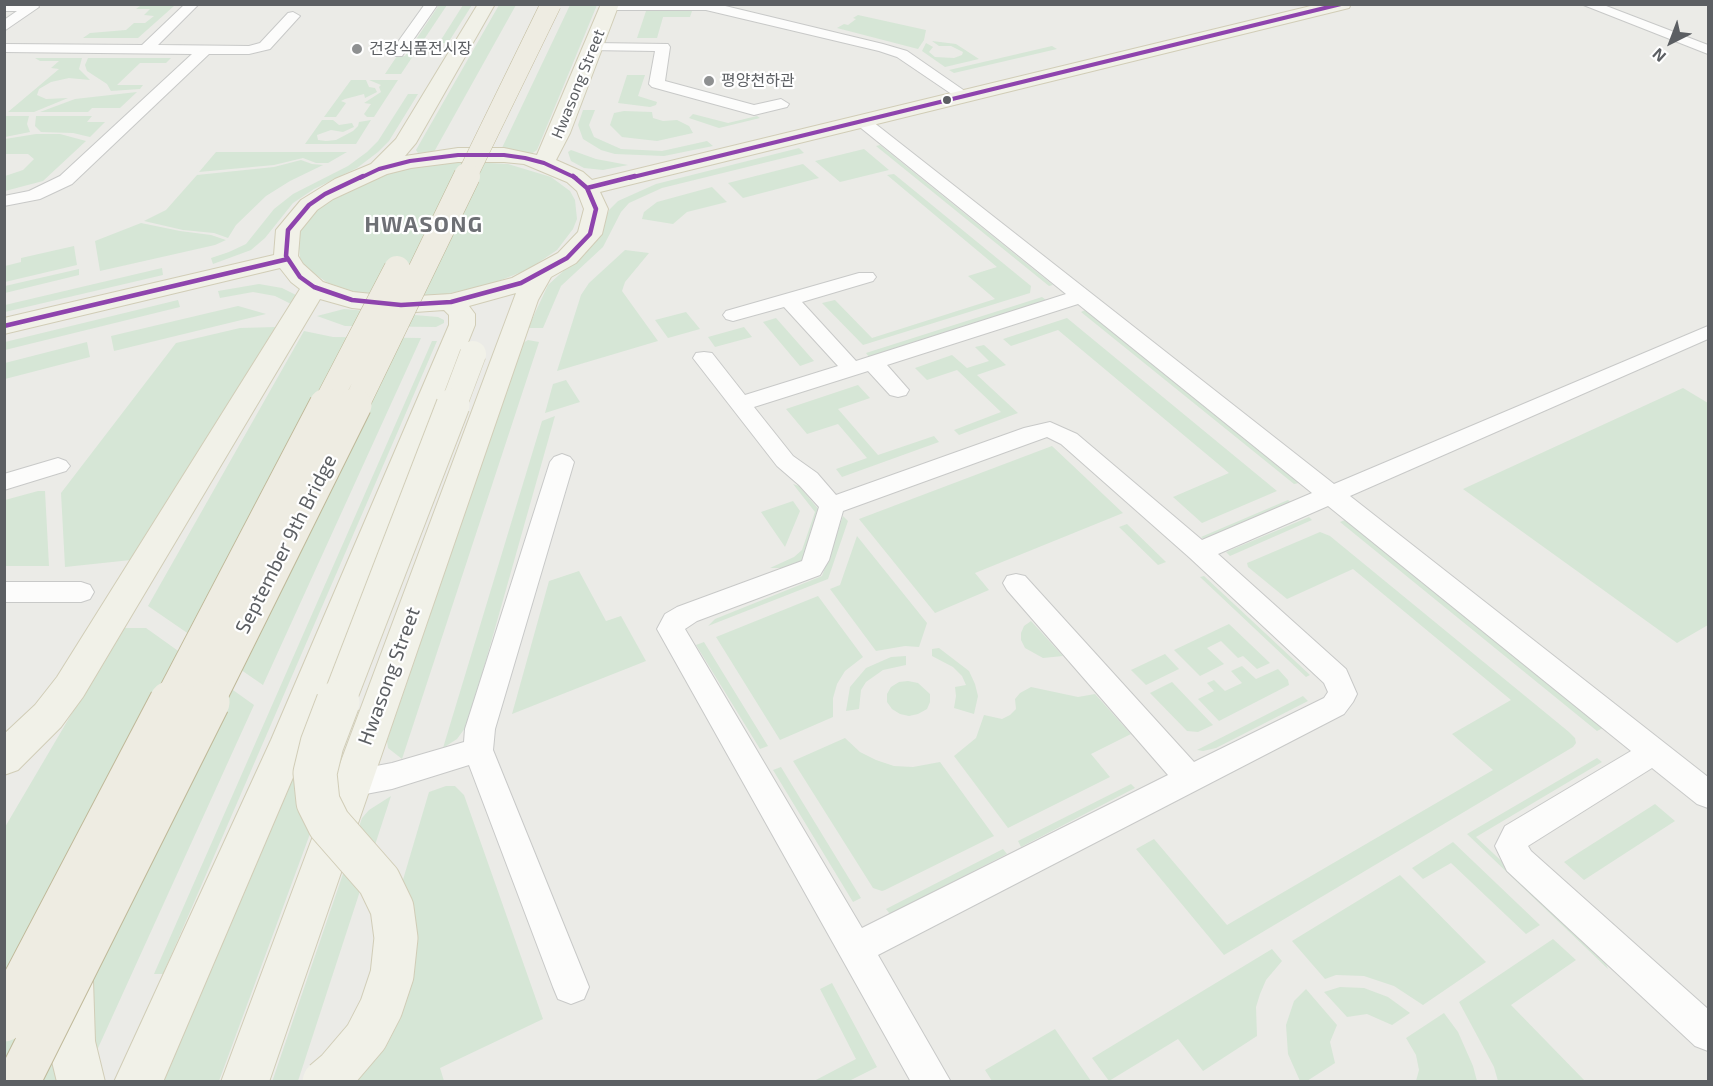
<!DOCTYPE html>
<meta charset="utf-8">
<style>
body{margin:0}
#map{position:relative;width:1713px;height:1086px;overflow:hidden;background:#ebebe7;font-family:"Exo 2",sans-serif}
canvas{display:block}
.frame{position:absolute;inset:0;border:6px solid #5c5f63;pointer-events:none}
.north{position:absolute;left:1641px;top:12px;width:60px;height:60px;-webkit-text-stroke:4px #fff;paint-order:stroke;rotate:222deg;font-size:16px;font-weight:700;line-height:24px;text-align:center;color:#5c5f63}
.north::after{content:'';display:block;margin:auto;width:21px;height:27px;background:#5c5f63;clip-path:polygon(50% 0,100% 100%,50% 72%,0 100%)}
</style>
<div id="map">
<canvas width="1713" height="1086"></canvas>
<div class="frame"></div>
<div class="north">N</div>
</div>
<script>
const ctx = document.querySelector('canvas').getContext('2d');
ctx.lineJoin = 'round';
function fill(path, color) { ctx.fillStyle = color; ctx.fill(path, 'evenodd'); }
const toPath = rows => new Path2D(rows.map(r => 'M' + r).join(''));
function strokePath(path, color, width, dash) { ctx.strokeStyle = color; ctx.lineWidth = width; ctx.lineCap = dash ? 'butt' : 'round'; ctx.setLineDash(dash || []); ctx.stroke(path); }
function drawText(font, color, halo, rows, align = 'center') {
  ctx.font = font + ' "Exo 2","Noto Sans KR",sans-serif'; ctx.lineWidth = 4.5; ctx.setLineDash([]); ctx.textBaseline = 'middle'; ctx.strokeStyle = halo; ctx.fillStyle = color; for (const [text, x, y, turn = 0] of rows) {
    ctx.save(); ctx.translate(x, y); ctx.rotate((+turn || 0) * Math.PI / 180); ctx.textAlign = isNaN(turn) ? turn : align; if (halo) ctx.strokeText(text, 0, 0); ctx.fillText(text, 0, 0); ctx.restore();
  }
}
fill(toPath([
 [439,5,447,5,401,74,385,74,397,56,405,56],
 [463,5,472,5,448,43,439,43],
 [499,5,516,5,434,152,418,153,416,150],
 [570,5,597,5,537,150,531,154,501,150],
 [140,6,174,6,138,38,83,38,90,33,126,30,134,23,145,23,154,16,144,15,150,9,136,9],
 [646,11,692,11,690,17,663,17,657,38,637,38],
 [858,15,926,30,924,40,918,49,837,28,844,24,848,25,856,19,853,18],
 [932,41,956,44,979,59,945,67,922,51,926,43,933,47,929,52,935,57,954,58,962,55,963,52,951,46,939,46],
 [1052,46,1057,49,954,73,949,70],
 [35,58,82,58,79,69,90,80,69,78,51,82,39,89,37,95,46,99,68,98,34,112,8,112,59,69,51,68,59,61,40,61],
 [88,58,171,58,166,63,140,63,117,85,143,85,140,89,111,91,107,84,87,71,85,65],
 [627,75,645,75,638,96,657,102,656,105,650,107,618,103],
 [351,80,366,80,369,87,375,88,377,92,365,98,364,94,345,99,341,101,346,103,336,117,324,117],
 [369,80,398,80,374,117,367,117,364,114,371,104,364,103,381,92,379,87,381,85],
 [137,92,120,108,92,108,88,112,40,112,75,99],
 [408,94,418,94,389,141,378,152,357,168,314,189,293,203,265,238,251,250,213,264,211,258,229,252,246,244,274,209,293,194,348,166,367,152,378,141],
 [583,110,595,110,589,125,594,137,621,149,662,151,707,141,713,146,664,156,615,154,601,150,583,139,578,125],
 [624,111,652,112,653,118,663,121,677,120,689,126,693,133,657,141,622,137,610,125,614,113],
 [693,114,728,123,757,116,760,118,719,128,689,118],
 [5,116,29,116,27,124,30,132,5,137],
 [36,116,92,116,87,122,105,122,90,137,73,133,41,132,35,126],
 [322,120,333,120,339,125,352,123,354,127,343,132,331,130,317,135,318,140,326,141,336,140,353,131,358,126,359,122,371,120,356,144,305,144],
 [36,134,60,134,86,141,43,181,5,191,5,176,23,170,34,159,28,154,5,154,5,139],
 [880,145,1053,285,1049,286,876,146],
 [799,148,804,153,662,188,629,203,621,212,603,247,561,286,543,328,528,328,548,285,582,254,605,221,609,210,618,201,656,184],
 [864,149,889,170,840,182,815,161],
 [571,150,596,159,628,165,603,170,584,168,571,161,568,152],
 [216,152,347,152,328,163,316,163,303,158,274,165,199,172],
 [301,160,312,164,323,165,290,181,266,196,236,225,228,238,214,233,183,230,144,221,166,210,197,175,274,167],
 [454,161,508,164,551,177,570,191,575,200,577,219,573,229,557,250,529,269,491,284,447,294,425,297,361,294,328,283,306,268,300,258,298,238,302,228,318,208,331,199,378,176,415,166],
 [803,164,819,178,743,198,728,183],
 [894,174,1031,286,1030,293,863,345,822,303,835,300,872,338,995,299,968,276,997,267,887,175],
 [712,187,727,202,687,212,673,224,642,219,644,212,657,202],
 [141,223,180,231,211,235,226,240,215,245,100,271,95,241],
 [74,246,77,265,5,282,5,266,21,262,21,258],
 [625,250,649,253,625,282,622,291,658,341,557,371,581,295,589,283],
 [162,268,163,275,5,312,5,305],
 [79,269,79,275,5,293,5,286],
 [259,284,282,288,296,295,298,299,295,306,275,296,253,292,220,298,218,291],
 [1042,297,1046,300,869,357,866,353],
 [178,300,180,307,5,350,5,342],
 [238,306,266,314,114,351,111,336],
 [344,309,438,317,444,320,444,323,436,327,345,326,317,316],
 [1085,310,1299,483,1294,484,1081,312],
 [686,312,700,329,668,338,655,320],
 [776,318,814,361,800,366,763,322],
 [1067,318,1277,491,1202,523,1173,497,1229,473,1058,330,1011,346,1003,339],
 [276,327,131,560,65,567,61,493,176,343,240,328],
 [744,327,752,337,715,347,708,337],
 [304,331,333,337,421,338,263,685,148,606],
 [528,340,539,342,402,759,388,748,387,741,523,343],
 [432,341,437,341,163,974,154,974],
 [87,342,90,357,5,379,5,363],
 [984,345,1006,365,977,375,1018,413,959,435,954,430,1001,412,957,370,927,380,915,368,952,355,967,368,989,361,975,347],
 [566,380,580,402,545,413,553,384],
 [858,385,870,398,838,409,878,455,934,436,939,442,842,477,836,469,867,458,838,424,807,434,786,409],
 [1683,388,1708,403,1708,625,1677,643,1463,489],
 [555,416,468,724,457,739,443,748,542,421],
 [1052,446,1123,513,975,573,989,590,935,613,859,519],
 [793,484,799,486,820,511,804,559,799,564,784,568,770,568,794,557,802,550,815,512],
 [38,491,45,491,49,566,5,566,5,500],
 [1288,500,1292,503,1205,540,1201,537],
 [793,501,800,511,785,547,761,512],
 [843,516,848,521,828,579,708,626,715,619,822,576],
 [1309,517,1312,520,1230,556,1226,552],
 [1345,520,1603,728,1597,731,1340,522],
 [1127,524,1166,562,1158,565,1119,527],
 [1320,532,1330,536,1569,732,1575,738,1576,743,1573,747,1224,955,1136,849,1154,839,1227,925,1493,770,1452,734,1511,700,1353,569,1287,599,1248,567,1247,563,1252,561],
 [857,536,927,623,919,647,905,646,876,651,830,589,840,585],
 [579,571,606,621,621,616,646,661,512,714,549,581],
 [1204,576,1310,675,1306,677,1200,577],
 [818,596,863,657,845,671,837,684,833,698,833,717,780,740,716,637],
 [1031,621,1063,656,1043,658,1025,648,1021,640,1021,633,1024,626],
 [1229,624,1270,663,1257,669,1243,656,1238,658,1221,641,1207,648,1224,664,1200,676,1174,650],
 [122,628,146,628,254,705,83,1081,5,1082,5,827],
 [704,642,768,746,760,749,696,645],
 [939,648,969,671,975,684,978,696,974,714,954,708,956,696,955,687,966,685,962,676,953,667,932,656,932,649],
 [1165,654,1179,669,1146,685,1131,670],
 [906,656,906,665,883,670,866,682,861,690,859,709,846,711,850,687,866,668,891,657],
 [1242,666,1256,679,1278,669,1288,680,1289,685,1219,721,1198,699,1214,691,1207,683,1214,680,1225,691,1242,683,1231,671],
 [908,681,918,683,930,694,930,702,927,709,918,714,909,716,900,714,892,709,887,702,887,694,891,687,899,682],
 [1172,682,1173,683,1213,725,1198,732,1187,731,1150,693],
 [1031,687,1078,697,1095,694,1131,734,1091,754,1110,777,1008,828,954,756,976,738,984,715,1002,719,1010,715,1016,709,1015,699,1020,693],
 [1303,696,1308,701,1216,748,1203,751,1197,750],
 [317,716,353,717,219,1081,163,1082],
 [845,738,860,752,876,760,894,766,913,767,940,762,994,836,885,890,882,891,873,888,793,761],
 [1597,758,1602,762,1476,837,1603,957,1608,969,1467,834],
 [781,767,861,898,853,902,773,770],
 [1131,784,1135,788,1021,847,1018,841],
 [446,786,455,786,464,795,543,1019,440,1068,444,1081,343,1082,429,792],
 [391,796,298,1081,272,1082,362,818,369,810],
 [1655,804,1675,821,1584,880,1564,862],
 [1453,842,1540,925,1526,934,1451,863,1423,879,1412,868],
 [1003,849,1007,854,890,914,886,909],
 [1400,875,1486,962,1423,1005,1394,986,1364,976,1336,975,1325,979,1292,941],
 [1553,939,1576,960,1511,1005,1585,1081,1498,1081,1494,1067,1459,1002],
 [1272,949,1282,961,1266,980,1260,994,1256,1007,1257,1036,1203,1071,1178,1039,1109,1081,1092,1058],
 [832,983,877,1067,849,1081,814,1081,856,1059,820,989],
 [1340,987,1364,988,1388,997,1410,1013,1392,1025,1367,1014,1347,1017,1324,992],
 [1306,989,1337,1025,1330,1042,1335,1063,1307,1081,1300,1081,1288,1054,1286,1025,1294,1001],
 [1444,1013,1458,1032,1473,1066,1477,1081,1416,1081,1419,1070,1416,1055,1406,1038],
 [1055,1029,1091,1081,992,1081,985,1070]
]), '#d6e6d6');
const street = toPath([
 [4,4,37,4,39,7,4,31,4,20,17,11,4,11,4,4],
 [185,4,199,4,158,45,249,46,260,43,288,13,293,12,300,16,270,49,249,54,209,54,72,184,40,199,4,206,4,196,29,191,60,176,192,54,4,52,4,44,142,45,185,4],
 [425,4,438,4,402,56,392,56,390,53,425,4],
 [603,4,717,4,883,44,907,51,972,96,969,99,959,99,897,57,879,51,706,10,609,10,604,9,603,4],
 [1581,4,1601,4,1708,45,1708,54,1581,4],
 [593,43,668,44,670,47,665,81,754,105,781,99,789,104,787,107,754,115,652,87,649,84,655,51,588,50,586,47,593,43],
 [862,116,868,118,1334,484,1708,326,1708,339,1350,496,1708,777,1708,808,1697,804,1652,768,1528,846,1531,851,1708,1009,1708,1051,1695,1046,1507,871,1495,846,1505,826,1631,751,1328,506,1218,554,1346,669,1357,694,1353,702,1344,714,878,955,951,1082,911,1082,657,629,665,614,677,607,802,561,819,507,799,485,777,466,693,358,696,353,704,352,712,353,745,395,838,366,784,307,733,321,726,319,723,315,726,311,859,273,873,273,876,277,873,281,802,302,856,361,1066,294,856,124,854,121,856,118,862,116],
 [1078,304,1312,493,1202,540,1077,434,1050,422,1024,428,836,495,817,473,793,456,754,407,868,371,890,395,898,397,906,395,909,390,887,365,1078,304],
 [1047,437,1061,444,1190,558,1324,683,1328,692,1324,698,1194,762,1025,576,1016,574,1007,576,1003,583,1007,590,1168,775,862,928,685,629,697,621,820,575,829,560,843,511,1047,437],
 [562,454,570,457,574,462,495,729,493,750,589,987,584,999,571,1004,558,999,553,987,469,765,392,789,350,797,339,793,335,784,339,775,350,771,392,763,464,742,465,729,550,462,554,457,562,454],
 [58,458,66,461,70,466,66,471,4,490,4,474,58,458],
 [4,582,81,582,90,585,94,592,90,599,81,602,4,602,4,582]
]);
const primary = toPath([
 [478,4,495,4,416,143,405,156,458,148,504,148,537,155,601,4,619,4,570,133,556,160,583,172,592,180,1319,4,1351,4,1349,8,600,192,608,209,602,234,576,263,551,277,538,300,269,1082,221,1082,516,293,469,306,475,314,475,325,309,740,163,1082,114,1082,271,740,449,325,449,315,444,310,401,313,352,308,320,299,83,697,61,727,18,770,4,775,4,734,35,705,57,677,300,289,291,282,280,268,4,334,4,318,274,255,276,230,301,200,335,179,371,164,396,139,478,4],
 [458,162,504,162,524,164,567,182,577,191,584,209,578,232,558,253,512,278,451,294,401,297,353,292,323,282,303,264,298,256,300,231,317,210,333,199,387,174,411,168,458,162],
 [70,958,86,965,93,980,95,1041,105,1082,57,1082,47,1041,47,980,54,965,70,958]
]);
strokePath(street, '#c8c9c8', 2);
strokePath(primary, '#d1cdb7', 2);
fill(street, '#fcfcfb');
fill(primary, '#f1f1e8');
const primaryBridgeFar2 = toPath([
 [453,407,473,354]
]);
const primaryBridgeFar1 = toPath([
 [338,703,453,405]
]);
const primaryBridge = toPath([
 [324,1082,337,1071,366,1037,381,1008,392,975,396,938,392,908,379,881,329,824,318,802,315,773,322,744,338,702]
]);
const highwayBridgeFar3 = toPath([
 [466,178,551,4]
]);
const highwayBridgeFar2 = toPath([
 [325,407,397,269],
 [355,407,467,176]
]);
const highwayBridgeFar1 = toPath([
 [170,703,326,405],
 [207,703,355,405]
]);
const highwayBridge = toPath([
 [4,1020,171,702],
 [18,1082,208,702]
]);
strokePath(primaryBridgeFar2, '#d1cdb7', 27, []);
strokePath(primaryBridgeFar1, '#d1cdb7', 35, []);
strokePath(primaryBridge, '#d1cdb7', 45, []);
strokePath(highwayBridgeFar3, '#bfb898', 21, []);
strokePath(highwayBridgeFar2, '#bfb898', 27, []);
strokePath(highwayBridgeFar1, '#bfb898', 35, []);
strokePath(highwayBridge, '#bfb898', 45, []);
strokePath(primaryBridgeFar2, '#f1f1e8', 26);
strokePath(primaryBridgeFar1, '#f1f1e8', 33);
strokePath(primaryBridge, '#f1f1e8', 43);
strokePath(highwayBridgeFar3, '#eeece2', 20);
strokePath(highwayBridgeFar2, '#eeece2', 26);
strokePath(highwayBridgeFar1, '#eeece2', 33);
strokePath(highwayBridge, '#eeece2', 43);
strokePath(toPath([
 [360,178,379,169,410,161,458,155,504,155,525,158,544,163,576,178],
 [629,178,1341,4]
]), '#8e44ad', 4);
strokePath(toPath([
 [363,176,325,194,309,205,288,230,286,256,300,277,314,287,352,300,401,305,451,302,521,283,567,258,590,234,596,209,587,188,573,176],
 [587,188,635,176],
 [4,326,288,259]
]), '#8e44ad', 4.5);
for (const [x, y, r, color] of [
 [357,49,6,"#8e9091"],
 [709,81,6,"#8e9091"],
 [947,100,5,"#5c5f63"]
]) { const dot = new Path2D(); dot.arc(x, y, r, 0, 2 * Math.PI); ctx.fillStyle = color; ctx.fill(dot); strokePath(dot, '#fff', 2); }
drawText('16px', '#5c5f63', '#fff', [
 ["건강식품전시장",369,49],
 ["평양천하관",721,81]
], 'left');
drawText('16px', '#5c5f63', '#fff', [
 ["Hwasong Street",578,84,-68]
]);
drawText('20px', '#5c5f63', '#fff', [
 ["September 9th Bridge",286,544,-63],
 ["Hwasong Street",389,676,-70]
]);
ctx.letterSpacing = '1.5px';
drawText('bold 22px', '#6e7075', '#fff', [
 ["HWASONG",424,225]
]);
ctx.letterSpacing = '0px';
</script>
